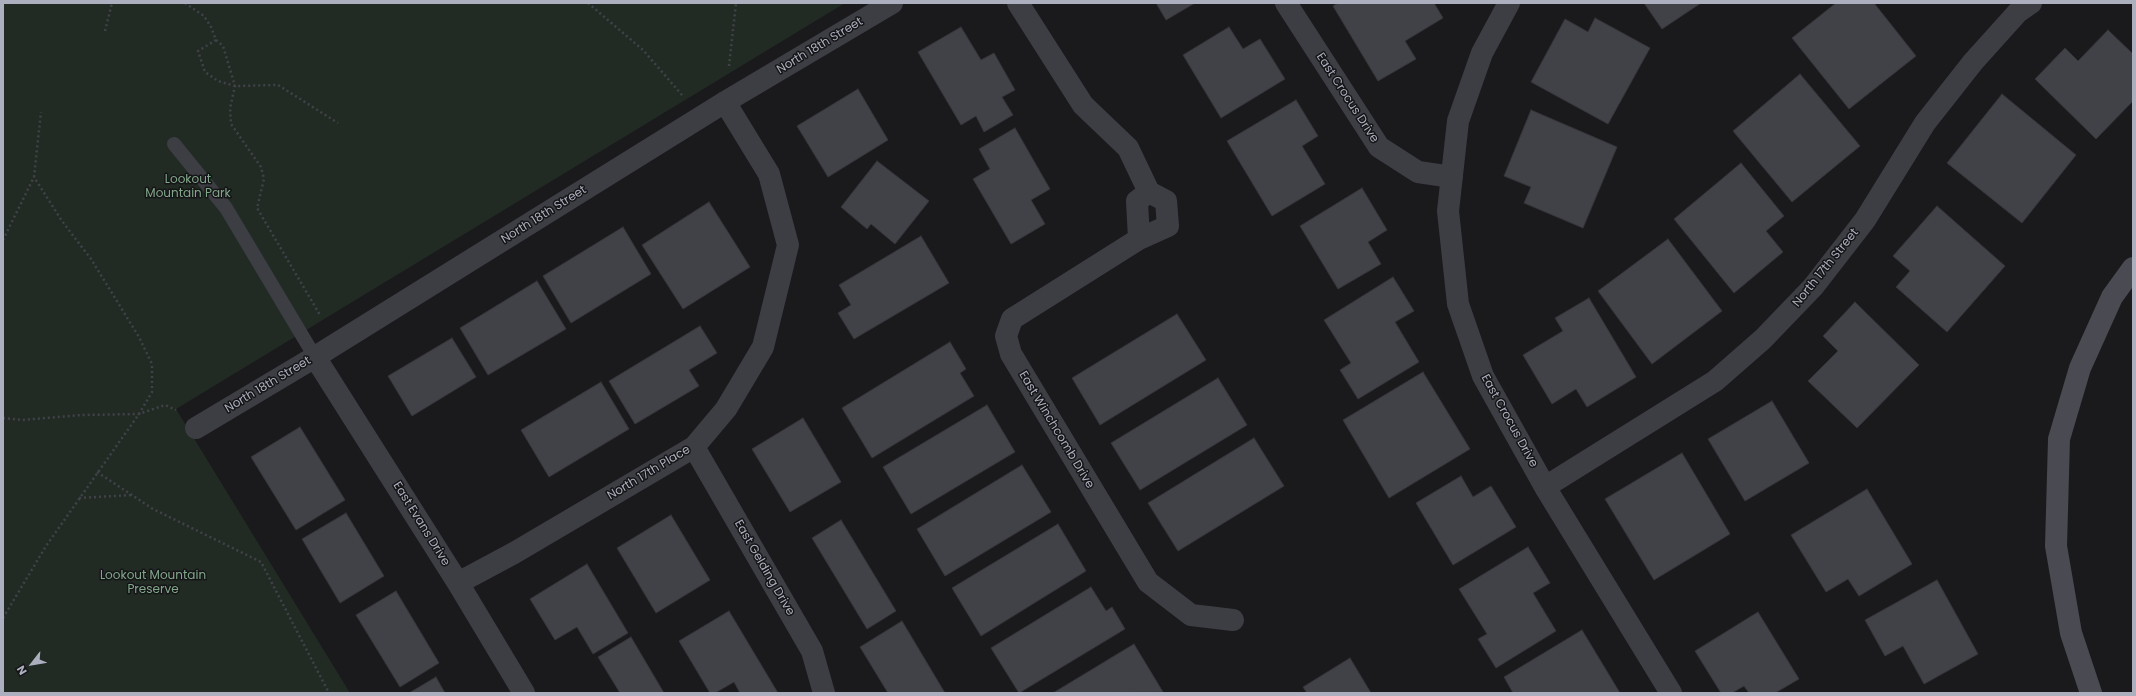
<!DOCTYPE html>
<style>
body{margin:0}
#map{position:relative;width:2136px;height:696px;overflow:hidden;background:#1a1a1d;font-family:Poppins,sans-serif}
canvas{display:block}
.frame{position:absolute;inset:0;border:4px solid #acafbd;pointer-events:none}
.north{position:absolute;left:12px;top:644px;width:40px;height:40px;-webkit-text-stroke:3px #151518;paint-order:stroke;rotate:239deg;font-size:11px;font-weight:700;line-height:16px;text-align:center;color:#acafbd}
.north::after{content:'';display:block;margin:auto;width:14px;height:18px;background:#acafbd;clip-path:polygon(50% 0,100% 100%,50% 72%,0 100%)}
</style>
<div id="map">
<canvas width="2136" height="696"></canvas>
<div class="frame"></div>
<div class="north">N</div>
</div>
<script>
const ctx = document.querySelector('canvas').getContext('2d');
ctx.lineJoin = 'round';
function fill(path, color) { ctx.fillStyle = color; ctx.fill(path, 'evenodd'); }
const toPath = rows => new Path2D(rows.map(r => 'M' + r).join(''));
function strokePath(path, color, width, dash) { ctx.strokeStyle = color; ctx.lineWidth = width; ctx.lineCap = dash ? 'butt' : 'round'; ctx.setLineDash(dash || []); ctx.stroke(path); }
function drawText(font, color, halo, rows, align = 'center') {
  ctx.font = font + ' Poppins,sans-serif'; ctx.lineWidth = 3; ctx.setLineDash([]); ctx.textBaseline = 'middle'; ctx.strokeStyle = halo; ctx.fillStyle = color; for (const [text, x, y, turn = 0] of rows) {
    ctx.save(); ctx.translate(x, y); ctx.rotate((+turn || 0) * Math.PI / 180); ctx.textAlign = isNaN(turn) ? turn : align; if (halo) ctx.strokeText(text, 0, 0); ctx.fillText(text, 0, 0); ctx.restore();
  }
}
fill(toPath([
 [3,3,845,3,176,409,350,693,3,693]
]), '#212b24');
const building = toPath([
 [1156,3,1195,3,1166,20,1156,3],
 [1338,3,1434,3,1443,18,1405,41,1416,59,1378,81,1333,6,1338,3],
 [1644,3,1701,3,1662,29,1644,3],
 [1836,3,1874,3,1916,56,1849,109,1792,38,1836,3],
 [1595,18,1650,48,1608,124,1531,82,1565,19,1588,32,1595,18],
 [961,27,981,60,994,53,1015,90,1002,97,1013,115,984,132,976,116,961,125,918,52,961,27],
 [1229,27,1243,49,1260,39,1285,79,1221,118,1183,55,1229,27],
 [2108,30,2133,54,2133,101,2096,139,2035,79,2065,48,2078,61,2108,30],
 [1800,74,1860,146,1792,202,1733,131,1800,74],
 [858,89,888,140,828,177,797,126,858,89],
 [2002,94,2076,155,2022,223,1947,163,2002,94],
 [1296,100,1318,136,1302,146,1325,184,1272,216,1227,141,1296,100],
 [1531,110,1617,147,1583,228,1524,203,1531,187,1504,176,1531,110],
 [1015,128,1050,189,1031,200,1045,224,1011,244,973,179,990,169,979,149,1015,128],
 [877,161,929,201,895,244,871,224,867,229,841,207,877,161],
 [1741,163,1784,216,1766,231,1783,252,1734,293,1674,219,1741,163],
 [1362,188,1387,230,1368,242,1381,264,1338,289,1300,226,1362,188],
 [709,202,750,267,683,309,642,245,709,202],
 [1937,206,2005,266,1947,332,1896,287,1910,271,1893,256,1937,206],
 [623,227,651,274,571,323,543,276,623,227],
 [921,236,949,283,854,339,838,313,851,305,839,285,921,236],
 [1668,239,1722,311,1652,364,1598,291,1668,239],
 [1393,277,1414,311,1395,322,1419,362,1358,399,1340,370,1351,363,1324,320,1393,277],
 [537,281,566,329,488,375,460,328,537,281],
 [1589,298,1636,377,1587,407,1576,389,1552,404,1523,355,1563,331,1555,318,1589,298],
 [1855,302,1919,365,1857,428,1808,381,1838,351,1823,336,1855,302],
 [1177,314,1206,360,1100,425,1072,378,1177,314],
 [700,326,717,353,689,370,699,386,635,424,609,381,700,326],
 [452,338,476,377,412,416,388,376,452,338],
 [950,342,966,369,960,373,974,396,872,458,842,408,950,342],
 [1423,372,1470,449,1389,498,1343,420,1423,372],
 [1218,378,1247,425,1140,490,1111,443,1218,378],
 [601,382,629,429,549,477,521,430,601,382],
 [1772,401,1809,463,1745,501,1708,439,1772,401],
 [987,405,1015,452,911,514,883,467,987,405],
 [803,418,841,482,790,512,752,449,803,418],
 [300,427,345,500,296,530,251,457,300,427],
 [1254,438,1284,486,1178,551,1148,503,1254,438],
 [1682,453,1730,534,1654,580,1605,499,1682,453],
 [1022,465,1051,512,945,576,917,529,1022,465],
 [1461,476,1473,497,1491,486,1516,527,1453,565,1416,503,1461,476],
 [1867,489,1912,564,1859,596,1848,579,1826,592,1791,535,1867,489],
 [346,513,384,576,340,603,302,539,346,513],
 [671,515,710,580,656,613,617,548,671,515],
 [841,520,896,611,867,629,812,538,841,520],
 [1058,524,1086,571,981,636,952,588,1058,524],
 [1528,547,1550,583,1533,593,1556,631,1496,668,1478,639,1487,634,1459,589,1528,547],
 [587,564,628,633,593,654,577,627,555,640,530,599,587,564],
 [1937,580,1978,654,1924,684,1903,646,1885,656,1865,620,1937,580],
 [1091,587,1106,611,1112,607,1125,629,1019,693,991,648,1091,587],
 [396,591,439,663,400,687,356,615,396,591],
 [729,611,778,693,740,693,734,682,715,693,710,693,679,641,729,611],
 [1758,612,1799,679,1775,693,1749,693,1744,686,1732,693,1721,693,1695,651,1758,612],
 [902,621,945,693,888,693,860,647,902,621],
 [1582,630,1620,693,1513,693,1504,677,1582,630],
 [631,637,664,693,620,693,598,657,631,637],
 [1134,644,1163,692,1053,693,1134,644],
 [1350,658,1371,693,1307,693,1303,687,1350,658],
 [436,677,445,693,409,693,436,677]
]);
fill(building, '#414247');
strokePath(building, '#353439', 1);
strokePath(toPath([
 [185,3,204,16,211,27,216,40,223,46,235,86,230,108,231,124,261,167,264,179,257,208,320,315],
 [588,3,643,50,682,95],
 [105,31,112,3],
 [216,40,198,51,205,72,218,81,235,86,278,85,338,123],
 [729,66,736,3],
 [3,240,34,177,41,112],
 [3,418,22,420,82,415,139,414,165,405,176,410],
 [97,472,153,509,261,562,329,693],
 [79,498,132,495],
 [3,618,46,546,139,414,152,392,152,364,139,337,91,259,62,221,34,177]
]), '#414249', 2.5, [2, 3]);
strokePath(toPath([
 [174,144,226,208,315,357]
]), '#3d3d44', 14);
strokePath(toPath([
 [1018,3,1083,105,1128,148,1149,192,1166,201,1168,226,1139,239,1012,319,1006,336,1011,354,1148,582,1191,615,1233,620],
 [1286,3,1379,147,1418,172,1452,177],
 [1509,3,1482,53,1458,121,1448,211,1458,304,1483,376,1545,487,1671,693],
 [1139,239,1137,201,1149,192],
 [315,357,458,583,524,693],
 [196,428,315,357,725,102,892,3],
 [694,447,812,651,824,693],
 [1545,487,1715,381,1763,339,1813,287,1865,220,1925,123,1973,62,2018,12,2031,3],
 [458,583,514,553,694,447,726,409,763,347,788,245,769,174,725,102]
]), '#3d3d44', 22);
strokePath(toPath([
 [2091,693,2071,633,2056,546,2059,439,2080,368,2112,297,2133,268]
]), '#494a52', 22);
drawText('12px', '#acafbd', '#151518', [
 ["North 18th Street",820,46,-31],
 ["East Crocus Drive",1347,98,57],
 ["North 18th Street",544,215,-32],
 ["North 17th Street",1826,268,-51],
 ["North 18th Street",268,385,-31],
 ["East Crocus Drive",1509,421,61],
 ["East Winchcomb Drive",1056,430,59],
 ["North 17th Place",649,473,-31],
 ["East Evans Drive",421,524,58],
 ["East Gelding Drive",764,568,60]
]);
drawText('12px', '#82a88a', '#151518', [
 ["Lookout",188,180],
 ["Mountain Park",188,194],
 ["Lookout Mountain",153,576],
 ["Preserve",153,590]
]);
</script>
